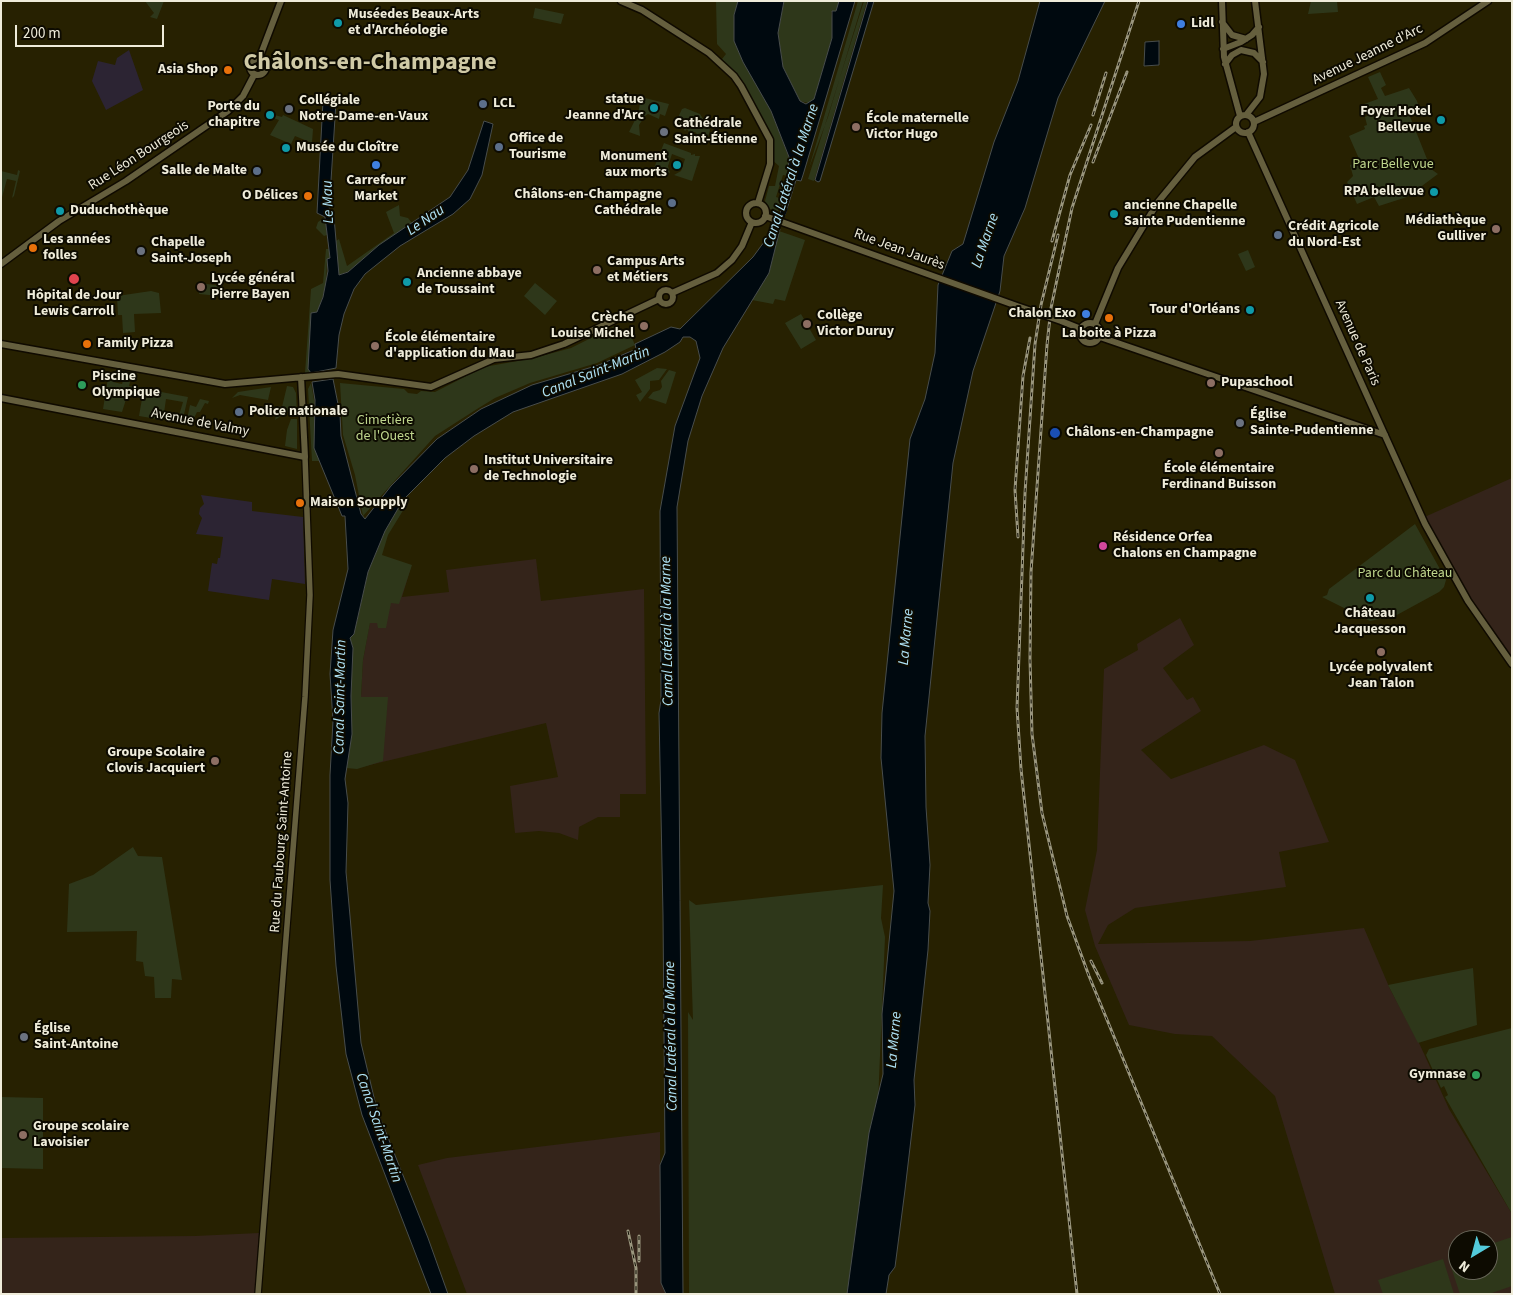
<!DOCTYPE html>
<meta charset="utf-8">
<style>
body{margin:0}
#map{position:relative;width:1513px;height:1295px;overflow:hidden;background:#272101;font-family:"Source Sans 3",sans-serif}
canvas{display:block}
.frame{position:absolute;inset:0;border:2px solid #efecda;pointer-events:none}
.north{position:absolute;left:1448px;top:1230px;width:50px;height:50px;box-sizing:border-box;background:#0d0b01;border:1px solid #676558;border-radius:50%;rotate:217deg;font-size:14px;font-weight:700;line-height:20px;text-align:center;color:#efecda}
.north::after{content:'';display:block;margin:auto;width:18px;height:22px;background:#53cbdb;clip-path:polygon(50% 0,100% 100%,50% 72%,0 100%)}
.scale{position:absolute;left:15px;top:25px;width:149px;height:22px;box-sizing:border-box;border:2px solid #efecda;border-top:0;padding-left:6px;font-size:15px;line-height:18px;white-space:nowrap;color:#efecda;-webkit-text-stroke:4px #0d0b01;paint-order:stroke}
</style>
<div id="map">
<canvas width="1513" height="1295"></canvas>
<div class="frame"></div>
<div class="north">N</div>
<div class="scale">200 m</div>
</div>
<script>
const ctx = document.querySelector('canvas').getContext('2d');
ctx.lineJoin = 'round';
function fill(path, color) { ctx.fillStyle = color; ctx.fill(path, 'evenodd'); }
const toPath = rows => new Path2D(rows.map(r => 'M' + r).join(''));
function strokePath(path, color, width, dash) { ctx.strokeStyle = color; ctx.lineWidth = width; ctx.lineCap = dash ? 'butt' : 'round'; ctx.setLineDash(dash || []); ctx.stroke(path); }
function drawText(font, color, halo, rows, align = 'center') {
  ctx.font = font + ' "Source Sans 3",sans-serif'; ctx.lineWidth = 4; ctx.setLineDash([]); ctx.textBaseline = 'middle'; ctx.strokeStyle = halo; ctx.fillStyle = color; for (const [text, x, y, turn = 0] of rows) {
    ctx.save(); ctx.translate(x, y); ctx.rotate((+turn || 0) * Math.PI / 180); ctx.textAlign = isNaN(turn) ? turn : align; if (halo) ctx.strokeText(text, 0, 0); ctx.fillText(text, 0, 0); ctx.restore();
  }
}
fill(toPath([
 [129,50,143,90,106,110,92,81,98,61,115,65,117,58],
 [201,495,252,502,252,511,303,517,305,584,272,579,269,600,208,591,212,563,217,564,218,558,220,558,223,537,196,534,202,518,199,514,200,508,204,504]
]), '#2c2433');
fill(toPath([
 [1512,478,1512,664,1420,519],
 [536,559,541,601,644,589,646,794,620,794,620,817,598,817,579,827,578,840,559,833,539,831,515,833,510,786,558,777,546,723,357,768,363,660,370,622,411,567,402,597,449,592,446,570],
 [1180,618,1194,645,1163,668,1187,700,1193,697,1201,711,1141,750,1171,779,1264,745,1295,760,1329,842,1279,852,1286,887,1135,908,1108,925,1098,944,1250,941,1364,928,1390,989,1420,1045,1449,1109,1512,1214,1512,1294,1335,1294,1275,1096,1212,1036,1175,1034,1129,1025,1095,946,1085,910,1097,850,1104,669,1138,650,1137,644],
 [1458,1240,1488,1240,1488,1270,1458,1270],
 [660,1132,661,1283,666,1294,467,1294,418,1165,447,1158],
 [259,1233,255,1294,1,1294,1,1238,195,1236]
]), '#34241a');
fill(toPath([
 [145,1,164,1,157,19,150,17,154,13],
 [716,1,738,1,734,15,734,40,747,68,771,111,789,158,788,176,783,175,776,197,782,199,778,212,770,209,765,201,769,186,775,186,779,166,771,159,771,147,734,76,722,59,726,54,717,44],
 [784,1,839,1,836,11,831,12,833,24,832,38,814,99,809,103,800,101,783,67,778,33],
 [858,1,863,1,828,117,809,168],
 [864,1,867,1,814,181,808,179],
 [1311,1,1337,1,1338,12,1308,14],
 [535,8,564,14,561,24,533,18],
 [1380,72,1386,85,1381,88,1385,96,1409,88,1417,101,1420,110,1409,114,1431,169,1438,174,1407,197,1379,206,1374,197,1357,204,1347,182,1353,176,1350,165,1360,161,1349,136,1365,129,1364,126,1367,125,1365,117,1369,115,1364,104,1378,99,1368,77],
 [641,97,669,104,665,116,660,114,659,119,648,114,645,116,639,125,640,136,629,132,638,114],
 [685,108,700,114,710,130,708,137,706,138,703,137,703,135,702,136,699,133,698,135,695,132,690,132,691,130,689,132,687,129,685,131,683,128,674,126,682,109],
 [271,114,282,117,283,115,313,129,312,143,295,136,291,144,270,135,279,120,271,117],
 [664,143,691,153,691,155,695,154,695,156,700,156,692,181,674,175,681,171,685,159,672,154,668,166,670,173,654,168],
 [18,170,20,171,14,196,12,198,16,181,7,179,1,201,1,171,17,175],
 [399,205,400,216,408,218,412,223,379,245,349,271,339,275,336,241,339,239,347,266,394,233,386,212],
 [325,217,327,235,324,236,316,228,318,222],
 [779,231,805,240,785,301,775,299,773,304,752,300,769,273],
 [326,249,329,249,330,259,327,259,326,287,317,313,311,313,311,373,305,373,311,289,323,283],
 [1248,250,1255,267,1246,271,1238,254],
 [200,283,221,286,219,296,199,294],
 [535,283,557,301,545,315,524,296],
 [151,291,159,293,161,313,134,314,135,332,123,333,122,315,118,315,117,296],
 [801,314,816,340,801,349,785,323],
 [617,325,621,332,628,329,635,345,597,363,530,383,495,398,477,409,435,436,363,516,355,475,343,435,340,383,404,389,408,393,417,394,421,391,435,392,484,367,534,358,571,348],
 [657,368,667,369,659,380,650,381,650,389,640,402,636,395,642,392,635,380],
 [669,370,676,372,666,404,648,398,653,392,660,390,662,387,661,381],
 [108,378,113,379,113,382,122,384,123,381,130,382,129,386,188,397,182,423,177,422,183,402,166,399,163,420,139,416,143,393,129,390,122,412,103,409],
 [311,383,314,400,314,437,321,433,323,461,312,461,308,389],
 [287,386,293,387,296,393,297,414,292,414,290,410,275,420,278,406,282,407],
 [271,387,268,400,240,395,232,398,238,392],
 [200,399,209,401,208,404,205,403,200,412,197,412,191,424,186,424,190,405,196,407],
 [291,419,297,419,297,449,285,446,287,430],
 [403,500,407,504,388,535,382,555,412,565,399,604,391,603,386,628,378,628,377,623,370,623,363,660,361,697,388,697,383,761,357,769,346,768,352,734,351,696,353,648,350,638,354,634,368,572,385,531],
 [1415,524,1446,580,1444,587,1439,592,1395,616,1370,621,1322,597,1327,595,1329,589],
 [133,847,138,856,162,857,182,980,172,979,171,998,155,998,154,977,145,976,143,962,136,961,137,931,67,932,69,884,93,875],
 [883,885,881,918,885,937,878,1103,850,1294,689,1294,688,1012,693,1020,689,900,696,905],
 [1473,968,1477,1025,1418,1043,1388,985],
 [1512,1028,1512,1214,1445,1097,1448,1095,1444,1086,1441,1088,1426,1055,1429,1049],
 [2,1097,43,1098,43,1169,2,1168],
 [1512,1237,1512,1286,1489,1294,1460,1294,1448,1258,1458,1255,1458,1270,1488,1270,1488,1245],
 [1443,1259,1454,1294,1383,1294,1378,1280]
]), '#2e371a');
const water = toPath([
 [738,1,784,1,778,33,783,67,800,101,806,104,814,99,832,38,832,11,836,11,839,1,855,1,803,175,801,181,796,180,785,215,780,213,792,178,788,176,789,157,771,111,743,62,734,41,734,15,738,1],
 [868,1,874,1,820,181,818,182,815,180,868,1],
 [1040,1,1105,1,1058,98,1025,208,1004,256,1000,291,973,371,953,463,925,736,926,807,930,865,928,903,930,911,928,950,914,1080,915,1105,905,1190,895,1267,889,1275,886,1294,847,1294,869,1133,883,1074,882,1014,894,891,881,758,882,713,910,439,925,399,935,353,938,285,952,251,963,244,994,142,1018,81,1040,1],
 [1159,41,1159,65,1144,66,1145,42,1159,41],
 [323,101,336,102,329,212,334,217,339,275,348,272,379,245,450,197,468,170,484,121,493,124,482,175,470,199,453,214,400,246,365,274,354,289,344,314,339,335,336,368,311,373,308,369,311,313,317,312,323,297,328,271,327,259,330,258,325,217,317,213,323,101],
 [775,227,780,229,769,273,723,348,702,396,688,441,677,507,683,1294,666,1294,661,1283,660,1165,665,1153,663,915,659,713,661,700,660,511,675,426,700,358,696,341,690,337,683,337,680,342,665,352,622,374,513,412,474,436,445,458,403,500,385,531,368,572,354,634,350,638,353,648,351,696,352,734,345,779,348,803,346,872,350,916,361,1043,377,1110,428,1238,448,1294,431,1294,362,1115,346,1054,336,966,330,880,330,775,333,721,330,674,333,630,348,569,345,516,342,516,314,448,315,400,312,382,333,379,340,414,341,436,361,514,365,519,391,486,437,439,481,409,532,385,599,365,636,349,635,344,671,327,680,329,753,257,775,227]
]);
fill(water, '#00090f');
strokePath(water, '#484d4c', 1);
strokePath(toPath([
 [775,234,785,209]
]), '#00090f', 5);
const tertiary = toPath([
 [258,1294,305,697,310,595,305,457]
]);
const secondary = toPath([
 [621,1,642,10,709,53,734,76,741,86,770,140,770,164,758,203],
 [1222,1,1224,57,1240,116],
 [1222,22,1232,35,1246,39],
 [1223,49,1241,42,1252,35,1259,27],
 '250 67a8 8 0 1 1 16 0a8 8 0 1 1-16 0Z',
 [259,59,281,1],
 [1225,64,1232,55,1241,50,1254,53,1263,62],
 '1236 124a9 9 0 1 1 18 0a9 9 0 1 1-18 0Z',
 [1246,115,1260,97,1264,74,1255,1],
 [1254,122,1425,43,1488,1],
 [1248,132,1425,524,1468,601,1512,664],
 '746 213a10 10 0 1 1 20 0a10 10 0 1 1-20 0Z',
 [765,216,1017,306],
 [1,264,59,221,126,181,228,111,243,96,254,75],
 '659 297a7 7 0 1 1 14 0a7 7 0 1 1-14 0Z',
 [672,293,717,273,732,260,742,246,752,222],
 [1061,321,1081,329],
 '1080 333a10 10 0 1 1 20 0a10 10 0 1 1-20 0Z',
 [1095,324,1118,268,1158,202,1195,157,1236,127],
 [1100,337,1385,435],
 [1,344,225,384,338,374,431,387,494,359,531,355,564,344,659,299],
 [1,398,305,457,301,377]
]);
strokePath(tertiary, '#0f0a00', 8);
strokePath(secondary, '#0f0a00', 9);
strokePath(tertiary, '#655f3e', 5.5);
strokePath(secondary, '#655f3e', 6);
const rail = toPath([
 [1139,1,1072,208,1051,308,1047,345,1031,572,1030,659,1032,734,1042,813,1067,916,1089,976,1220,1294],
 [1093,115,1106,73],
 [1093,162,1127,72],
 [1058,235,1041,305,1035,344,1025,493,1017,708,1021,769,1077,1294],
 [1052,241,1070,175,1091,125],
 [1018,537,1015,490,1023,376,1030,338],
 [1091,961,1102,983],
 [628,1231,636,1268,636,1294],
 [639,1236,639,1261]
]);
strokePath(rail, '#9a967e', 3);
strokePath(rail, '#0d0b01', 1, [4]);
const secondaryBridge = toPath([
 [1017,306,1061,321]
]);
strokePath(secondaryBridge, '#0f0a00', 9, []);
strokePath(secondaryBridge, '#655f3e', 6);
for (const [x, y, r, color] of [
 [338,23,5,"#0f9aa8"],
 [1181,24,5,"#3f7fe0"],
 [228,70,5,"#e8710a"],
 [483,104,5,"#5c6f8a"],
 [654,108,5,"#0f9aa8"],
 [289,109,5,"#6b7280"],
 [270,115,5,"#0f9aa8"],
 [1441,120,5,"#0f9aa8"],
 [856,127,5,"#8d6e63"],
 [664,132,5,"#6b7280"],
 [499,147,5,"#5c6f8a"],
 [286,148,5,"#0f9aa8"],
 [376,165,5,"#3f7fe0"],
 [677,165,5,"#0f9aa8"],
 [257,171,5,"#5c6f8a"],
 [1434,192,5,"#0f9aa8"],
 [308,196,5,"#e8710a"],
 [672,203,5,"#5c6f8a"],
 [60,211,5,"#0f9aa8"],
 [1114,214,5,"#0f9aa8"],
 [1496,229,5,"#8d6e63"],
 [1278,235,5,"#5c6f8a"],
 [33,248,5,"#e8710a"],
 [141,251,5,"#6b7280"],
 [597,270,5,"#8d6e63"],
 [74,279,6,"#e0444e"],
 [407,282,5,"#0f9aa8"],
 [201,287,5,"#8d6e63"],
 [1250,310,5,"#0f9aa8"],
 [1086,314,5,"#3f7fe0"],
 [1109,318,5,"#e8710a"],
 [807,324,5,"#8d6e63"],
 [644,326,5,"#8d6e63"],
 [87,344,5,"#e8710a"],
 [375,346,5,"#8d6e63"],
 [1211,383,5,"#8d6e63"],
 [82,385,5,"#2e9e5b"],
 [239,412,5,"#5c6f8a"],
 [1240,423,5,"#6b7280"],
 [1055,433,6,"#1a4fb4"],
 [1219,453,5,"#8d6e63"],
 [474,469,5,"#8d6e63"],
 [300,503,5,"#e8710a"],
 [1103,546,5,"#d1479c"],
 [1370,598,5,"#0f9aa8"],
 [1381,652,5,"#8d6e63"],
 [215,761,5,"#8d6e63"],
 [24,1037,5,"#6b7280"],
 [1476,1075,5,"#2e9e5b"],
 [23,1135,5,"#8d6e63"]
]) { const dot = new Path2D(); dot.arc(x, y, r, 0, 2 * Math.PI); ctx.fillStyle = color; ctx.fill(dot); strokePath(dot, '#0d0b01', 2); }
drawText('bold 14px', '#efecda', '#0d0b01', [
 ["Muséedes Beaux-Arts",348,15],
 ["et d'Archéologie",348,31],
 ["Lidl",1191,24],
 ["Asia Shop",218,70,"right"],
 ["statue",644,100,"right"],
 ["Jeanne d'Arc",644,116,"right"],
 ["Collégiale",299,101],
 ["Notre-Dame-en-Vaux",299,117],
 ["LCL",493,104],
 ["Porte du",260,107,"right"],
 ["chapitre",260,123,"right"],
 ["Foyer Hotel",1431,112,"right"],
 ["Bellevue",1431,128,"right"],
 ["École maternelle",866,119],
 ["Victor Hugo",866,135],
 ["Cathédrale",674,124],
 ["Saint-Étienne",674,140],
 ["Office de",509,139],
 ["Tourisme",509,155],
 ["Musée du Cloître",296,148],
 ["Monument",667,157,"right"],
 ["aux morts",667,173,"right"],
 ["Salle de Malte",247,171,"right"],
 ["Carrefour",376,181,"center"],
 ["Market",376,197,"center"],
 ["RPA bellevue",1424,192,"right"],
 ["Châlons-en-Champagne",662,195,"right"],
 ["Cathédrale",662,211,"right"],
 ["O Délices",298,196,"right"],
 ["ancienne Chapelle",1124,206],
 ["Sainte Pudentienne",1124,222],
 ["Duduchothèque",70,211],
 ["Médiathèque",1486,221,"right"],
 ["Gulliver",1486,237,"right"],
 ["Crédit Agricole",1288,227],
 ["du Nord-Est",1288,243],
 ["Les années",43,240],
 ["folles",43,256],
 ["Chapelle",151,243],
 ["Saint-Joseph",151,259],
 ["Campus Arts",607,262],
 ["et Métiers",607,278],
 ["Ancienne abbaye",417,274],
 ["de Toussaint",417,290],
 ["Lycée général",211,279],
 ["Pierre Bayen",211,295],
 ["Hôpital de Jour",74,296,"center"],
 ["Lewis Carroll",74,312,"center"],
 ["Tour d'Orléans",1240,310,"right"],
 ["Chalon Exo",1076,314,"right"],
 ["Collège",817,316],
 ["Victor Duruy",817,332],
 ["Crèche",634,318,"right"],
 ["Louise Michel",634,334,"right"],
 ["La boite à Pizza",1109,334,"center"],
 ["École élémentaire",385,338],
 ["d'application du Mau",385,354],
 ["Family Pizza",97,344],
 ["Piscine",92,377],
 ["Olympique",92,393],
 ["Pupaschool",1221,383],
 ["Police nationale",249,412],
 ["Église",1250,415],
 ["Sainte-Pudentienne",1250,431],
 ["Châlons-en-Champagne",1066,433],
 ["Institut Universitaire",484,461],
 ["de Technologie",484,477],
 ["École élémentaire",1219,469,"center"],
 ["Ferdinand Buisson",1219,485,"center"],
 ["Maison Soupply",310,503],
 ["Résidence Orfea",1113,538],
 ["Chalons en Champagne",1113,554],
 ["Château",1370,614,"center"],
 ["Jacquesson",1370,630,"center"],
 ["Lycée polyvalent",1381,668,"center"],
 ["Jean Talon",1381,684,"center"],
 ["Groupe Scolaire",205,753,"right"],
 ["Clovis Jacquiert",205,769,"right"],
 ["Église",34,1029],
 ["Saint-Antoine",34,1045],
 ["Gymnase",1466,1075,"right"],
 ["Groupe scolaire",33,1127],
 ["Lavoisier",33,1143]
], 'left');
drawText('14px', '#efecda', '#0d0b01', [
 ["Avenue Jeanne d'Arc",1368,55,-26],
 ["Rue Léon Bourgeois",139,156,-33],
 ["Rue Jean Jaurès",899,250,20],
 ["Avenue de Paris",1357,343,66],
 ["Avenue de Valmy",200,423,11],
 ["Rue du Faubourg Saint-Antoine",282,842,-86]
]);
drawText('14px', '#bfd68d', '#0d0b01', [
 ["Parc Belle vue",1393,165],
 ["Cimetière",385,421],
 ["de l'Ouest",385,437],
 ["Parc du Château",1405,574]
]);
drawText('italic 15px', '#b0e4f7', '#0d0b01', [
 ["Canal Latéral à la Marne",792,176,-72],
 ["Le Mau",329,202,-92],
 ["Le Nau",426,221,-34],
 ["La Marne",986,241,-71],
 ["Canal Saint-Martin",596,373,-22],
 ["Canal Latéral à la Marne",668,631,-91],
 ["La Marne",907,637,-85],
 ["Canal Saint-Martin",341,697,-89],
 ["Canal Latéral à la Marne",672,1036,-91],
 ["La Marne",895,1040,-85],
 ["Canal Saint-Martin",378,1128,71]
]);
drawText('bold 24px', '#d0caa6', '#0d0b01', [
 ["Châlons-en-Champagne",370,64]
]);
</script>
